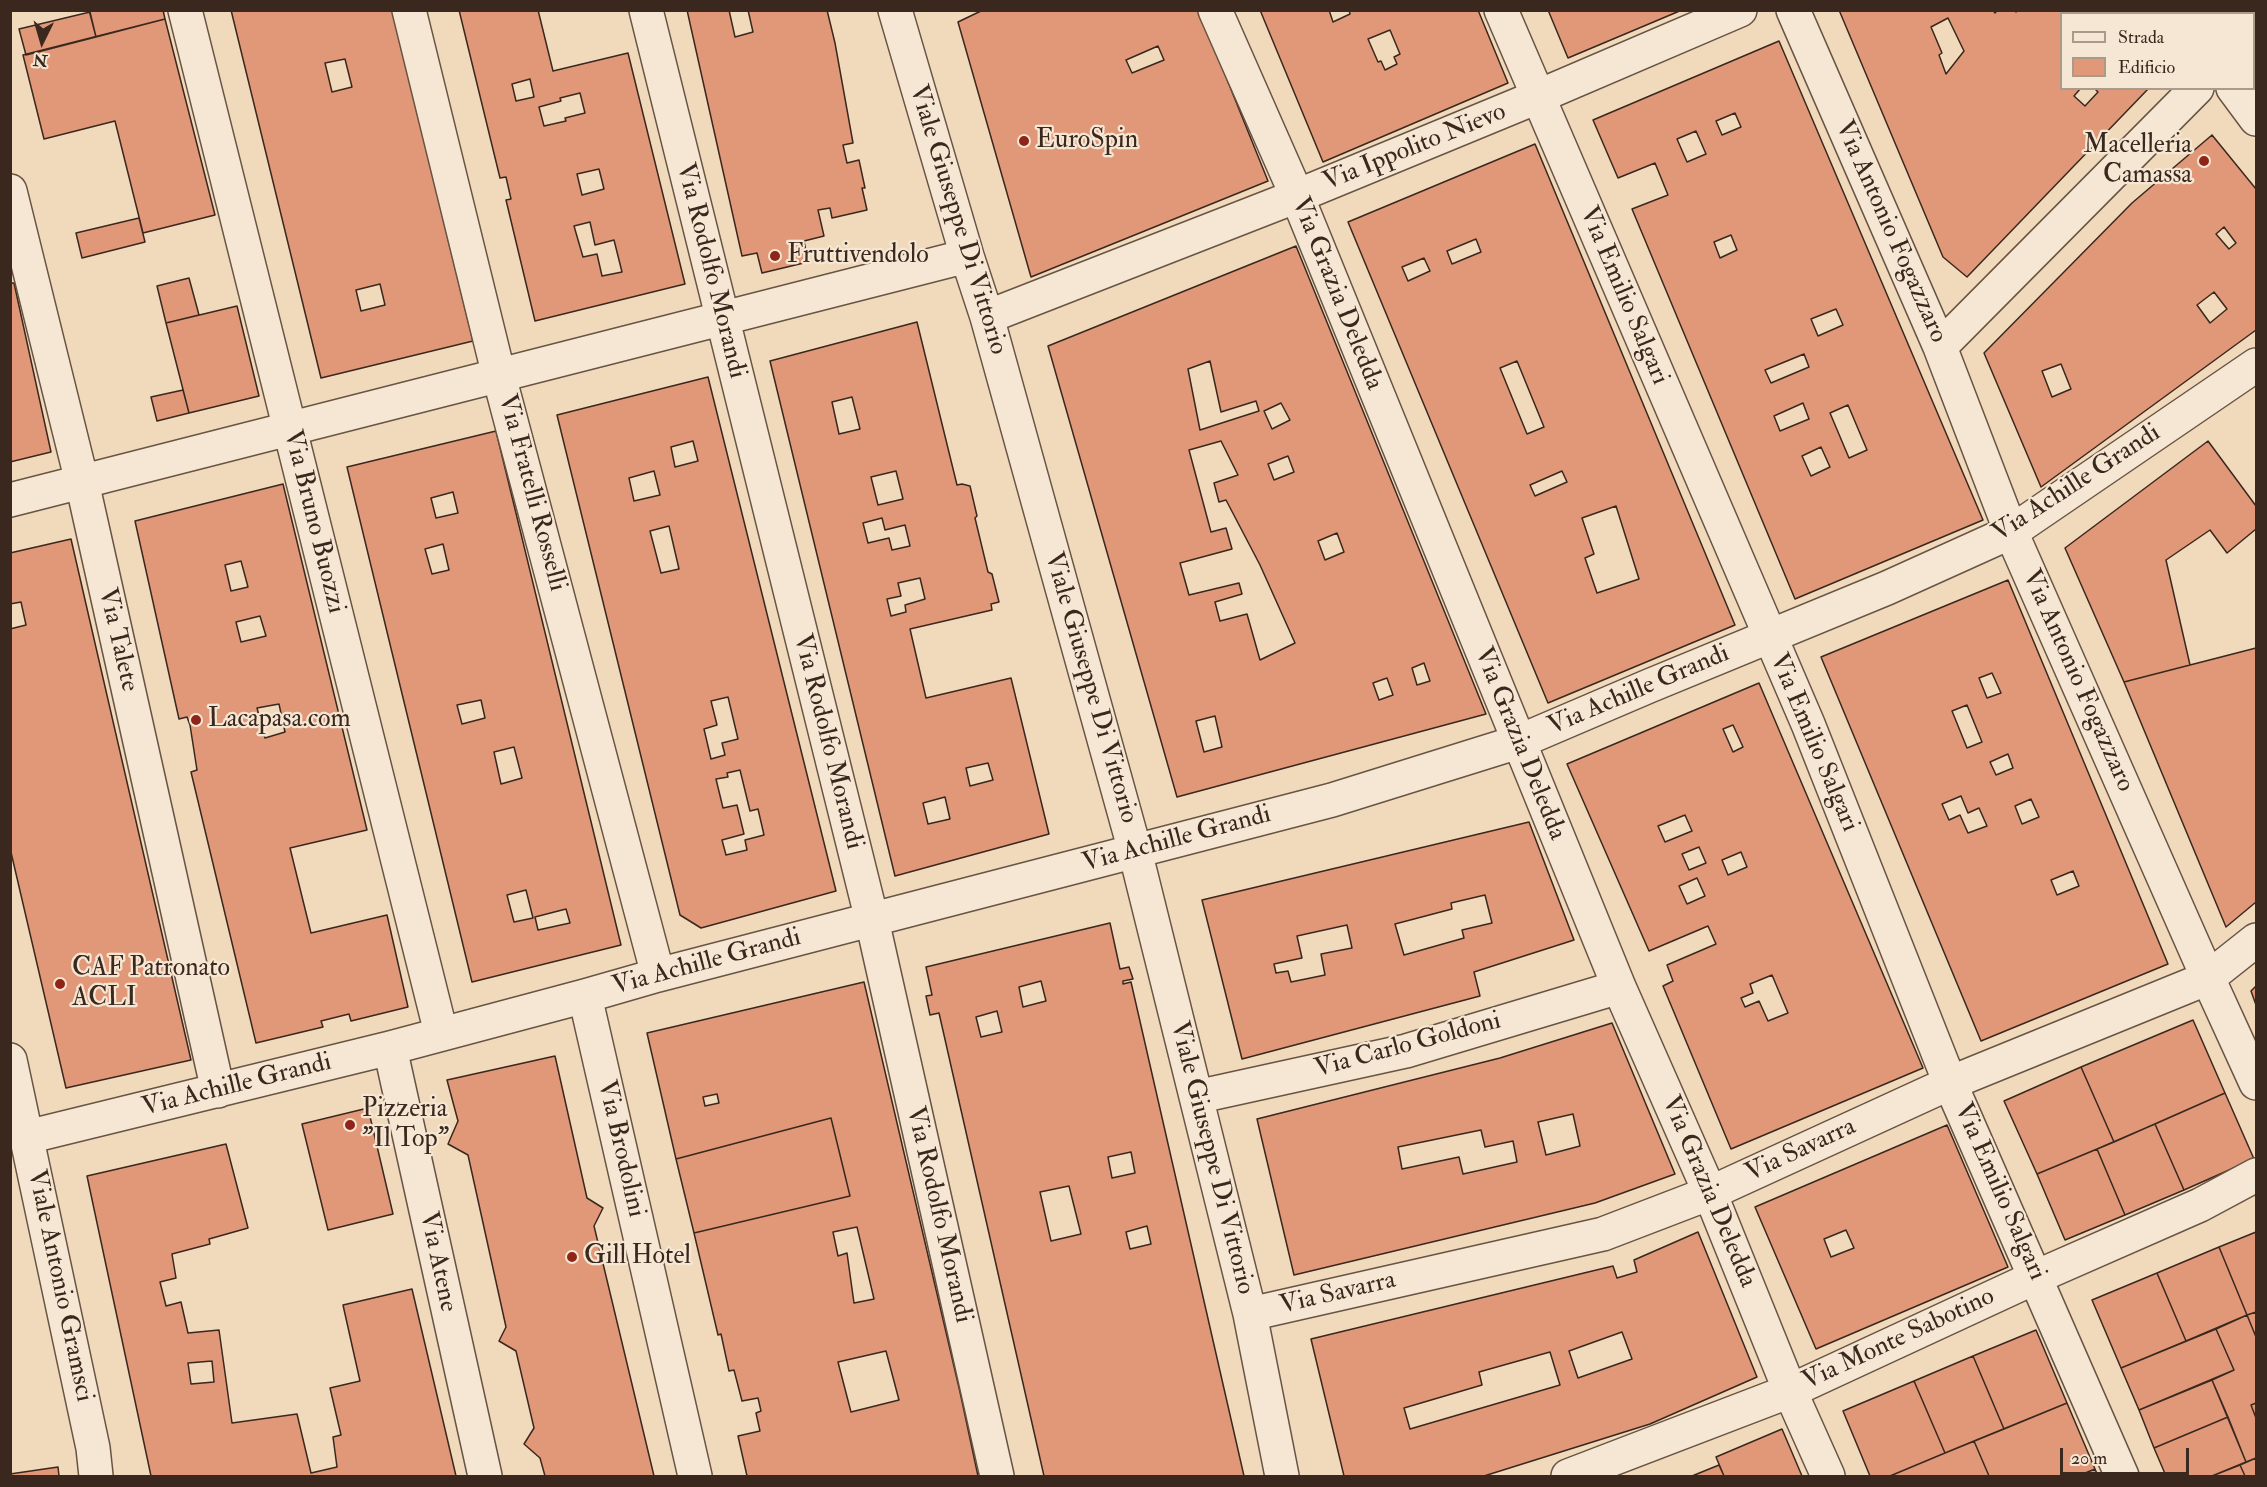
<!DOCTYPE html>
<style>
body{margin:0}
#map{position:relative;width:2267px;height:1487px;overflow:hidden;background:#f0dabb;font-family:"IM FELL Double Pica",serif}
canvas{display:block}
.frame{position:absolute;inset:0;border:12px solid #3a271e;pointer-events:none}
.legend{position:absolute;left:2060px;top:12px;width:195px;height:78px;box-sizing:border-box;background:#f5e7d3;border:2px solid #aa9a8b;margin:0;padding:8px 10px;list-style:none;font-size:18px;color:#3a271e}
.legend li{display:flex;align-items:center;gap:12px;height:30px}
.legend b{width:30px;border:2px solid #aa9a8b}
.north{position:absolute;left:12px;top:12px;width:60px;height:60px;-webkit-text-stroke:4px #f5e7d3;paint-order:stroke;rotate:185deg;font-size:16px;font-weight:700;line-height:24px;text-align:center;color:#3a271e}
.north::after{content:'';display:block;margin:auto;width:21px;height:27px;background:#3a271e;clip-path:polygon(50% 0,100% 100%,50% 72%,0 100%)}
.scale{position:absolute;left:2060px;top:1448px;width:129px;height:27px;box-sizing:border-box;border:3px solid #3a271e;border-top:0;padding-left:8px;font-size:18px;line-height:21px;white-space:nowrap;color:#3a271e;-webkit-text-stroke:4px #f5e7d3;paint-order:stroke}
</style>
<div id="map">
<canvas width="2267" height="1487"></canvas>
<div class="frame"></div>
<ul class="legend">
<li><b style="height:8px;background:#f5e7d3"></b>Strada</li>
<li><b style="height:16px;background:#e09879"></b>Edificio</li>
</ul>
<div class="north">N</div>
<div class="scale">20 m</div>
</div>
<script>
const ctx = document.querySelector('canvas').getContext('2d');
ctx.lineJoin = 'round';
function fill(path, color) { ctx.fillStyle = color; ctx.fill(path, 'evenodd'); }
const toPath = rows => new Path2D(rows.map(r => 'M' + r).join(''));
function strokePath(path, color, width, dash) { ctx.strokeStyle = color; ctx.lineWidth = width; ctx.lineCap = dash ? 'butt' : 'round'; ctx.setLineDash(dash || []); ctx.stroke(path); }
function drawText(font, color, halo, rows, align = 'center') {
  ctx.font = font + ' "IM FELL Double Pica",serif'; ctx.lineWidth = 4.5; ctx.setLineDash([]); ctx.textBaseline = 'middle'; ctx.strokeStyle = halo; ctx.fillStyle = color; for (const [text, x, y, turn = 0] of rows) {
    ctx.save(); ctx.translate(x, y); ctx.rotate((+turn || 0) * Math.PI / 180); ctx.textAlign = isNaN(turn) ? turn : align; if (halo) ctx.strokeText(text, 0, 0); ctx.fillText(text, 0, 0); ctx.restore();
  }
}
const building = toPath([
 [89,10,163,10,165,19,96,37,89,10],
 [231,10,392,10,473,341,321,378,231,10],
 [345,59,352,87,332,92,325,63,345,59],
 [380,284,385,305,361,311,356,290,380,284],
 [459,10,538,10,553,71,628,53,685,284,535,321,506,200,511,199,506,177,500,178,459,10],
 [530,79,534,97,516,101,512,84,530,79],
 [580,93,585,113,565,118,566,121,544,126,539,107,561,101,560,98,580,93],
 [599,169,604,189,582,195,577,174,599,169],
 [590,222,595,245,614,240,622,272,602,276,597,254,583,257,574,226,590,222],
 [687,10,729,10,735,37,753,32,748,10,827,10,835,43,853,143,843,145,847,163,859,160,865,188,862,188,867,210,832,218,830,208,818,210,824,236,804,241,808,262,762,273,757,253,742,256,687,10],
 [983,10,1199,10,1268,181,1031,277,958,22,983,10],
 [1158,46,1164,60,1132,73,1126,60,1158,46],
 [1260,10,1329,10,1333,22,1350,14,1349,10,1478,10,1508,83,1323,162,1260,10],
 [1390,30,1400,54,1394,57,1397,64,1385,70,1381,61,1378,62,1368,39,1390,30],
 [1548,10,1682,10,1568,58,1548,10],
 [1839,10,1993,10,1995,13,1998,10,2014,10,2016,12,2018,10,2120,10,2123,14,2062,14,2062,88,2081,88,2074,96,2085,106,2098,92,2094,88,2149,88,1967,277,1943,257,1839,10],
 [1948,18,1964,51,1946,74,1939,55,1942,53,1931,27,1948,18],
 [2238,10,2256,10,2256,35,2254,31,2254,14,2240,14,2238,10],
 [90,12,96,37,26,55,19,29,90,12],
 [165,19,215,215,143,233,115,121,44,139,23,55,165,19],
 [1779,41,1983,520,1795,599,1632,209,1668,195,1655,163,1618,178,1593,120,1779,41],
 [1735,113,1741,127,1722,135,1716,121,1735,113],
 [1696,131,1706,154,1687,162,1677,139,1696,131],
 [1731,235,1737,250,1720,258,1714,242,1731,235],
 [1836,309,1843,325,1818,336,1811,319,1836,309],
 [1804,354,1809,367,1771,383,1765,370,1804,354],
 [1803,403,1809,419,1780,431,1774,416,1803,403],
 [1848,405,1867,450,1849,458,1830,413,1848,405],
 [1821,447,1830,467,1811,476,1802,456,1821,447],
 [2212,135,2256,189,2256,330,2041,487,1984,353,2132,203,2212,135],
 [2224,227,2236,243,2229,249,2216,234,2224,227],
 [2214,292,2227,309,2210,323,2197,305,2214,292],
 [2061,364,2071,389,2052,397,2042,371,2061,364],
 [1535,144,1735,625,1548,703,1348,222,1535,144],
 [1476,239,1481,252,1452,264,1447,251,1476,239],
 [1424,258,1430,271,1408,281,1402,267,1424,258],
 [1517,361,1544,427,1527,434,1500,368,1517,361],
 [1562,471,1567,482,1535,496,1530,485,1562,471],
 [1616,506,1639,579,1597,593,1585,558,1594,554,1582,518,1616,506],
 [139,218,145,242,82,258,76,233,139,218],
 [1296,246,1486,714,1177,797,1048,346,1296,246],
 [1210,361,1221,412,1256,401,1259,411,1200,430,1188,369,1210,361],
 [1281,403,1290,420,1272,429,1264,411,1281,403],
 [1221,441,1238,475,1214,483,1219,502,1226,500,1260,565,1295,643,1260,660,1247,614,1220,621,1215,602,1242,594,1239,583,1189,595,1180,563,1232,549,1226,528,1211,532,1189,450,1221,441],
 [1288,456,1294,472,1274,480,1268,464,1288,456],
 [1337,533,1344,552,1325,560,1318,541,1337,533],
 [1424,663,1430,681,1417,685,1412,668,1424,663],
 [1387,678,1393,695,1379,700,1373,683,1387,678],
 [1215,716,1222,747,1204,752,1196,721,1215,716],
 [189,278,199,315,166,323,157,286,189,278],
 [10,283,14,283,51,452,10,462,10,283],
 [237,306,259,396,189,413,166,323,237,306],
 [917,322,957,485,962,484,970,486,977,516,975,518,988,572,992,574,999,602,991,604,992,610,910,629,926,698,1011,678,1049,834,895,876,770,361,917,322],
 [852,397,860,429,839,434,832,402,852,397],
 [896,471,903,499,878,505,871,477,896,471],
 [882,518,885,530,905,525,910,546,892,550,889,538,868,543,863,523,882,518],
 [920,578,925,599,905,605,906,612,891,616,887,599,901,596,898,583,920,578],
 [988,763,993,780,970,786,966,768,988,763],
 [945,797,950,819,928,824,923,803,945,797],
 [708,377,836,891,701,928,680,915,557,415,708,377],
 [693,441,698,461,675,467,671,447,693,441],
 [654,471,660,495,634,501,629,478,654,471],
 [669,526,679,569,661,573,650,531,669,526],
 [728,697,738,739,722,743,725,755,711,759,704,729,717,725,711,701,728,697],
 [740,770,750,811,758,809,764,835,745,840,747,850,726,855,722,840,744,834,737,805,723,808,716,779,728,777,727,773,740,770],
 [183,390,189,413,157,421,151,397,183,390],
 [496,431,621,945,472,982,347,467,496,431],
 [453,492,458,513,436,518,431,498,453,492],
 [443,544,449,570,432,574,425,549,443,544],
 [481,700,485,718,462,724,457,705,481,700],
 [514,747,522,778,501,784,494,752,514,747],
 [526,890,533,918,514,922,507,895,526,890],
 [566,909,570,923,538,930,535,917,566,909],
 [2208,441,2256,506,2256,529,2227,553,2210,530,2166,560,2190,665,2124,682,2065,548,2208,441],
 [283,484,367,830,290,848,311,933,387,915,408,1007,351,1021,349,1014,321,1021,323,1027,256,1043,191,772,197,770,190,725,187,717,179,719,135,521,283,484],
 [241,561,248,587,231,591,225,565,241,561],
 [260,616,266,636,241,642,236,622,260,616],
 [279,704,285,732,265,738,257,708,279,704],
 [71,539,191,1060,66,1088,10,848,10,629,26,625,21,602,10,604,10,553,71,539],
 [2008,580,2168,964,1981,1041,1821,657,2008,580],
 [1992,673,2001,693,1987,698,1979,678,1992,673],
 [1967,705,1982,742,1967,748,1952,711,1967,705],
 [2008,754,2013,768,1996,775,1990,762,2008,754],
 [1961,796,1968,813,1979,808,1987,826,1968,833,1960,815,1949,820,1942,804,1961,796],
 [2031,799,2039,817,2022,824,2015,806,2031,799],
 [2073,871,2079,886,2057,895,2051,880,2073,871],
 [2256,648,2256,902,2226,927,2124,682,2256,648],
 [1759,683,1923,1068,1731,1149,1663,986,1673,981,1667,965,1716,944,1708,926,1649,951,1567,764,1759,683],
 [1733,725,1743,747,1733,752,1723,729,1733,725],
 [1685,815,1692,831,1665,842,1658,826,1685,815],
 [1699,847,1706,863,1689,870,1682,854,1699,847],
 [1741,852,1747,867,1728,875,1722,860,1741,852],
 [1697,878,1705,896,1687,904,1679,886,1697,878],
 [1772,975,1788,1013,1768,1021,1759,1001,1745,1007,1741,998,1753,993,1750,984,1772,975],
 [1529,822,1574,940,1474,972,1480,996,1242,1059,1202,900,1529,822],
 [1485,895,1492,923,1462,930,1464,938,1404,955,1395,924,1452,909,1451,903,1485,895],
 [1347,925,1352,948,1321,954,1325,975,1291,982,1288,971,1276,973,1274,964,1302,958,1297,936,1347,925],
 [1110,923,1120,969,1129,967,1133,979,1123,981,1123,984,1131,982,1244,1476,1044,1476,939,1013,930,1015,926,996,932,995,926,967,1110,923],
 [1041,981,1046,1001,1023,1007,1019,987,1041,981],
 [997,1011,1002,1032,981,1037,976,1017,997,1011],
 [1131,1152,1135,1173,1112,1178,1108,1157,1131,1152],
 [1069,1186,1081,1234,1051,1241,1040,1192,1069,1186],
 [1147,1226,1151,1244,1130,1249,1126,1232,1147,1226],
 [864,982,960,1392,978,1476,747,1476,738,1436,760,1431,756,1413,761,1411,758,1398,742,1401,734,1370,729,1371,721,1334,718,1335,694,1233,850,1196,831,1118,676,1159,647,1033,864,982],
 [717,1094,719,1103,705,1106,703,1097,717,1094],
 [857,1227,874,1299,854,1303,847,1253,838,1256,833,1232,857,1227],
 [886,1351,899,1400,851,1412,838,1362,886,1351],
 [2256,986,2256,1005,2251,991,2256,986],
 [2193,1020,2225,1093,2114,1142,2081,1067,2193,1020],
 [1612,1023,1675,1174,1595,1203,1294,1275,1257,1119,1500,1058,1612,1023],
 [1573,1114,1580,1146,1546,1155,1538,1122,1573,1114],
 [1481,1130,1485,1147,1513,1141,1517,1162,1463,1174,1459,1157,1402,1169,1398,1147,1481,1130],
 [555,1056,587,1198,603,1208,594,1226,654,1476,545,1476,540,1458,524,1444,534,1428,516,1351,499,1341,506,1327,468,1155,448,1144,458,1121,447,1080,555,1056],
 [2081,1067,2114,1142,2037,1174,2004,1101,2081,1067],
 [2225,1093,2254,1159,2184,1190,2155,1124,2225,1093],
 [368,1108,393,1214,328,1230,302,1124,368,1108],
 [831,1118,850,1196,694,1233,676,1159,831,1118],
 [2155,1124,2184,1190,2125,1215,2097,1149,2155,1124],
 [1947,1125,2008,1267,1816,1349,1755,1207,1947,1125],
 [1846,1230,1854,1248,1831,1257,1824,1239,1846,1230],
 [226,1144,248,1228,209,1239,210,1244,172,1254,176,1278,160,1282,166,1306,181,1302,188,1333,219,1330,232,1423,297,1414,311,1473,337,1467,333,1437,341,1435,330,1388,360,1381,343,1305,412,1289,456,1476,151,1476,87,1176,226,1144],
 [212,1361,214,1382,191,1384,188,1363,212,1361],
 [2097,1149,2125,1215,2065,1240,2037,1174,2097,1149],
 [1698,1232,1757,1377,1650,1424,1484,1476,1344,1476,1311,1339,1613,1266,1617,1278,1637,1272,1634,1260,1698,1232],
 [1622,1332,1632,1359,1578,1378,1569,1351,1622,1332],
 [1550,1352,1560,1385,1410,1429,1404,1408,1482,1385,1479,1372,1550,1352],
 [2256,1232,2256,1312,2247,1315,2219,1247,2256,1232],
 [2219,1247,2247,1315,2186,1341,2157,1273,2219,1247],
 [2157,1273,2186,1341,2121,1368,2092,1300,2157,1273],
 [2256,1312,2256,1337,2247,1315,2256,1312],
 [2247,1315,2256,1337,2256,1403,2251,1405,2256,1418,2256,1458,2246,1462,2212,1380,2234,1370,2216,1329,2247,1315],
 [2216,1329,2234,1370,2139,1410,2121,1368,2216,1329],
 [2036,1330,2067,1403,2004,1429,1973,1356,2036,1330],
 [1973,1356,2004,1429,1945,1453,1914,1381,1973,1356],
 [2212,1380,2228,1417,2154,1448,2139,1410,2212,1380],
 [1914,1381,1945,1453,1890,1476,1870,1476,1843,1411,1914,1381],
 [2067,1403,2095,1469,2078,1476,1989,1476,1974,1441,2067,1403],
 [2256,1403,2256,1418,2251,1405,2256,1403],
 [2228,1417,2246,1462,2212,1476,2166,1476,2154,1448,2228,1417],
 [1782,1429,1802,1476,1724,1476,1716,1457,1782,1429],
 [1974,1441,1989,1476,1890,1476,1945,1453,1974,1441],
 [2256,1458,2256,1476,2245,1476,2240,1465,2256,1458],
 [1719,1465,1724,1476,1692,1476,1719,1465],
 [2240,1465,2245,1476,2212,1476,2240,1465],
 [58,1467,59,1476,10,1476,10,1474,58,1467],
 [2095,1469,2098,1476,2078,1476,2095,1469]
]);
fill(building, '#e09879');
strokePath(building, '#3a271e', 1.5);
const street = toPath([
 [185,10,441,1033],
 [409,10,499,376,658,975],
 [646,10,872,920,997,1476],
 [895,10,967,256,987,317,1135,851,1250,1314,1282,1476],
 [1215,10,1297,196,1619,987,1710,1193,1790,1391,1828,1476],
 [1501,10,1808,724,1950,1083,2122,1476],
 [1793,10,1940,347,2011,532,2208,978,2256,1083],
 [2173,10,2175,14],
 [2233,88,2256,119],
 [10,191,82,482,218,1091],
 [987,317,1297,196,1537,97,1740,10],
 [1940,347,2197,88],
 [10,500,967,256],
 [585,996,695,1476],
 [390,1048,485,1476],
 [10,1060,93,1448,96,1476],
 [1196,1097,1406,1051,1619,987],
 [27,1137,390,1048,585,996,658,975,1332,800,1518,742,1649,686,1887,588,2011,532,2256,365],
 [1250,1314,1603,1234,1710,1193,1950,1083,2208,978,2256,940],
 [1568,1476,1790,1391,2036,1277,2200,1205,2256,1175]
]);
strokePath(street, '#685445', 36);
strokePath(street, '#f5e7d3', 33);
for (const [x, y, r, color] of [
 [1024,141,6,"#8f2418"],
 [2204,161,6,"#8f2418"],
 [775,256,6,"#8f2418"],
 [196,720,6,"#8f2418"],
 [60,984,6,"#8f2418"],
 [350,1125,6,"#8f2418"],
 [572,1257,6,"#8f2418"]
]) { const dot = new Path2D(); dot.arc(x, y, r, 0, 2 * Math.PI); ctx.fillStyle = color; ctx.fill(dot); strokePath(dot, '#f5e7d3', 2); }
drawText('26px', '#3a271e', '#f5e7d3', [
 ["EuroSpin",1036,141],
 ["Macelleria",2192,146,"right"],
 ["Camassa",2192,176,"right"],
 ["Fruttivendolo",787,256],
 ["Lacapasa.com",208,720],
 ["CAF Patronato",72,969],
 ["ACLI",72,999],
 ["Pizzeria",362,1110],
 ["\"Il Top\"",362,1140],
 ["Gill Hotel",584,1257]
], 'left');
drawText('26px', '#3a271e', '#f5e7d3', [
 ["Via Ippolito Nievo",1415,148,-22],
 ["Viale Giuseppe Di Vittorio",957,220,73],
 ["Via Antonio Fogazzaro",1890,232,66],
 ["Via Rodolfo Morandi",710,271,76],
 ["Via Grazia Deledda",1336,294,68],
 ["Via Emilio Salgari",1623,296,67],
 ["Via Achille Grandi",2077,484,-33],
 ["Via Fratelli Rosselli",531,493,75],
 ["Via Bruno Buozzi",313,522,76],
 ["Via Talete",117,640,77],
 ["Via Antonio Fogazzaro",2077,681,66],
 ["Viale Giuseppe Di Vittorio",1090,688,74],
 ["Via Achille Grandi",1639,691,-23],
 ["Via Rodolfo Morandi",827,742,76],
 ["Via Emilio Salgari",1813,743,67],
 ["Via Grazia Deledda",1519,744,68],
 ["Via Achille Grandi",1177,840,-15],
 ["Via Achille Grandi",707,963,-15],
 ["Via Carlo Goldoni",1408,1046,-15],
 ["Via Achille Grandi",237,1086,-14],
 ["Via Brodolini",620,1149,77],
 ["Via Savarra",1801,1151,-25],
 ["Viale Giuseppe Di Vittorio",1211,1158,76],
 ["Via Grazia Deledda",1708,1192,67],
 ["Via Emilio Salgari",1999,1192,66],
 ["Via Rodolfo Morandi",938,1215,77],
 ["Via Atene",437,1262,78],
 ["Viale Antonio Gramsci",59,1286,78],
 ["Via Savarra",1338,1294,-13],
 ["Via Monte Sabotino",1899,1340,-25]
]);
</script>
